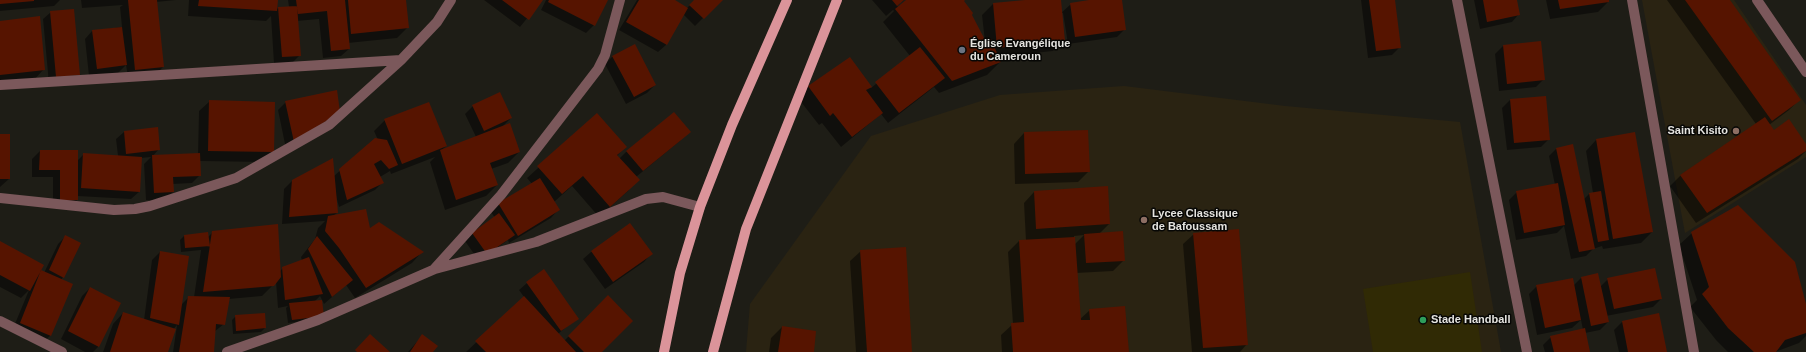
<!DOCTYPE html>
<meta charset="utf-8">
<style>
body{margin:0}
canvas{display:block;background:#1e1d16}
</style>
<canvas width="1806" height="352"></canvas>
<script>
const ctx = document.querySelector('canvas').getContext('2d');
ctx.lineJoin = 'round';
function fill(path, color) { ctx.fillStyle = color; ctx.fill(path, 'evenodd'); }
const toPath = rows => new Path2D(rows.map(r => 'M' + r).join(''));
function strokePath(path, color, width, dash) { ctx.strokeStyle = color; ctx.lineWidth = width; ctx.lineCap = dash ? 'butt' : 'round'; ctx.setLineDash(dash || []); ctx.stroke(path); }
function drawText(font, color, halo, rows, align = 'center') {
  ctx.font = font + ' Helvetica,sans-serif'; ctx.lineWidth = 3; ctx.setLineDash([]); ctx.textBaseline = 'middle'; ctx.strokeStyle = halo; ctx.fillStyle = color; for (const [text, x, y, turn = 0] of rows) {
    ctx.save(); ctx.translate(x, y); ctx.rotate((+turn || 0) * Math.PI / 180); ctx.textAlign = isNaN(turn) ? turn : align; if (halo) ctx.strokeText(text, 0, 0); ctx.fillText(text, 0, 0); ctx.restore();
  }
}
fill(toPath([
 [1642,0,1734,0,1806,105,1806,157,1685,233],
 [1124,86,1285,106,1460,122,1501,352,746,352,750,304,871,136,1000,95]
]), '#2a2312');
fill(toPath([
 [1470,272,1482,352,1373,352,1363,289]
]), '#302a05');
fill(toPath([
 [0,0,60,0,54,6,0,11],
 [81,0,176,0,156,2,163,67,155,75,128,77,126,65,118,73,89,76,85,39,92,31,122,27,120,7,123,5,82,8],
 [189,0,277,0,276,10,278,8,289,7,288,0,405,0,408,27,397,38,348,43,349,49,341,56,323,58,319,19,297,21,300,55,292,63,274,64,271,16,266,21,188,16],
 [484,0,542,0,520,27],
 [546,0,607,0,594,25,586,33,541,10],
 [637,0,673,0,687,8,695,0,721,0,695,26,683,14,666,45,658,52,619,30],
 [872,0,904,0,897,6,899,7,908,0,964,0,962,1,985,42,982,15,993,4,1035,0,1060,0,1064,41,1053,51,997,57,1000,62,987,75,939,93,934,87,888,123,881,114,841,147,822,123,819,125,798,98,808,87,850,58,871,88,910,56,883,22,894,11,893,10,886,16],
 [1096,0,1121,0,1125,29,1117,37,1068,44,1063,13,1061,13,1071,4],
 [1361,0,1394,0,1400,47,1392,55,1368,58],
 [1474,0,1516,0,1519,14,1512,22,1480,29],
 [1546,0,1608,0,1608,2,1598,12,1550,19],
 [1667,0,1729,0,1800,99,1789,110,1769,125,1774,131,1806,145,1806,151,1798,159,1696,223,1670,186,1681,175,1756,124],
 [51,12,71,82,49,84,43,19],
 [0,22,44,69,34,80,0,84],
 [1503,46,1544,79,1536,87,1499,91,1495,54],
 [613,56,655,85,647,93,626,104,605,64],
 [336,91,286,149,278,110,286,102],
 [1510,100,1549,139,1541,147,1507,150,1502,108],
 [210,101,273,152,262,162,199,161,200,175,192,183,173,184,173,192,165,200,146,200,144,164,151,157,141,158,139,192,131,199,77,196,77,200,69,208,53,208,53,177,32,177,32,159,40,151,77,161,84,154,118,156,116,139,124,132,157,128,159,149,153,156,198,154,199,111],
 [473,106,511,118,502,127,519,152,508,163,491,169,497,185,486,196,445,210,430,162,435,157,391,174,390,171,380,177,383,182,375,190,339,207,336,196,337,213,333,216,369,229,422,252,412,263,355,298,346,285,324,304,320,296,314,302,319,319,288,323,286,308,288,306,278,308,276,282,262,296,229,299,224,324,214,332,213,352,173,352,177,325,173,330,167,352,103,352,113,324,123,313,144,320,152,260,160,252,181,305,189,297,194,297,201,250,181,252,180,240,184,236,207,233,208,237,213,232,280,271,283,268,302,261,301,257,315,239,318,228,325,221,282,224,284,189,292,181,334,176,375,139,378,140,374,131,385,120,446,146,441,151,476,137,465,114],
 [597,115,625,147,617,156,619,159,627,151,681,140,636,177,628,191,599,217,572,186,554,202,558,210,551,218,509,243,508,240,479,261,465,241,473,233,495,218,491,212,499,204,532,184,527,178],
 [1024,133,1089,171,1078,182,1015,184,1014,144],
 [1634,134,1652,232,1641,243,1603,249,1602,246,1593,249,1586,256,1571,259,1564,226,1557,233,1516,240,1509,200,1517,192,1555,185,1549,156,1557,148,1583,200,1589,194,1593,193,1586,151,1596,140],
 [0,135,9,179,0,187],
 [1034,192,1109,224,1099,234,1124,260,1113,271,1076,273,1079,320,1090,310,1128,352,1002,352,1001,335,1013,324,1008,252,1019,241,1026,241,1024,203],
 [1084,235,1074,245,1074,236],
 [630,224,651,254,644,262,605,289,583,259,591,252],
 [1692,233,1806,308,1806,336,1799,343,1775,352,1728,352,1716,340,1690,307,1697,300,1679,245],
 [1194,234,1247,344,1240,352,1192,352,1183,244],
 [66,236,63,277,61,280,71,285,50,336,42,343,12,331,29,290,21,298,0,287,0,242,44,273,58,244],
 [861,251,911,352,856,352,850,261],
 [1581,278,1600,287,1608,279,1661,299,1653,307,1606,316,1608,322,1600,330,1585,333,1589,352,1545,352,1543,345,1551,337,1583,330,1581,320,1572,328,1537,335,1529,294,1537,286,1573,286],
 [527,283,577,318,558,334,564,341,608,297,600,352,466,352,524,297,519,290],
 [90,288,120,303,98,347,93,352,85,352,61,339,82,296],
 [1658,314,1666,352,1619,352,1614,330,1622,322],
 [236,316,265,328,261,332,233,334,232,320],
 [782,327,813,352,769,352,771,338],
 [422,336,432,352,408,352]
]), '#0007');
fill(toPath([
 [0,0,34,0,34,1,0,4],
 [128,0,157,0,164,67,135,70],
 [199,0,278,0,277,11,198,6],
 [296,0,345,0,350,49,331,51,327,11,298,14],
 [348,0,406,0,409,28,351,34],
 [502,0,543,0,529,20],
 [549,0,608,0,595,26,548,2],
 [639,0,675,0,688,8,667,45,626,22],
 [694,0,723,0,704,19,689,5],
 [892,0,904,0,897,6],
 [906,0,965,0,964,1,973,13,972,15,984,38,991,39,1001,62,952,81,895,9],
 [1025,0,1061,0,1065,41,997,48,993,3],
 [1089,0,1122,0,1126,30,1075,37,1070,3],
 [1369,0,1395,0,1401,48,1376,51],
 [1483,0,1517,0,1520,15,1487,22],
 [1558,0,1609,0,1609,2,1560,9],
 [1685,0,1730,0,1801,100,1772,121],
 [297,6,301,56,282,57,278,7],
 [74,9,80,75,56,77,50,11],
 [40,16,45,70,0,75,0,21],
 [122,27,127,65,97,69,92,30],
 [1541,41,1545,80,1507,84,1503,45],
 [635,44,656,85,634,97,612,56],
 [920,47,945,78,899,113,875,82],
 [850,57,872,87,866,90,883,113,852,137,833,113,830,116,808,86],
 [337,90,340,112,294,142,285,101],
 [500,92,512,118,484,131,472,105],
 [1546,96,1550,140,1514,143,1510,99],
 [209,100,275,102,274,152,208,151],
 [429,102,447,146,402,164,384,119],
 [674,112,691,132,643,171,626,151],
 [597,113,627,147,617,155,640,180,610,207,583,176,562,194,537,166],
 [1765,117,1774,130,1789,119,1806,144,1806,151,1707,213,1680,175],
 [510,123,520,152,490,163,498,185,456,200,440,150],
 [158,127,160,150,126,154,124,131],
 [1088,130,1090,172,1025,174,1024,132],
 [1635,132,1653,232,1613,239,1596,139],
 [0,134,10,134,10,179,0,179],
 [375,138,387,140,398,165,389,169,381,160,374,164,384,183,347,200,339,169],
 [1573,144,1595,249,1579,252,1556,148],
 [40,150,78,150,78,200,60,201,60,170,39,170],
 [83,153,142,157,140,192,81,188],
 [200,153,201,176,173,177,174,192,154,193,152,155],
 [333,158,338,213,289,217,292,180],
 [540,178,560,210,518,236,498,203],
 [1558,183,1565,225,1524,233,1516,191],
 [1108,186,1110,224,1036,229,1034,191],
 [1601,191,1609,240,1598,242,1589,193],
 [1738,205,1795,262,1806,304,1806,333,1785,340,1776,352,1754,352,1728,328,1702,294,1709,287,1691,232],
 [366,209,370,228,379,222,424,252,366,288,339,248,325,231,328,216],
 [499,213,515,235,487,254,472,233],
 [630,223,653,254,613,282,591,251],
 [278,224,281,277,274,286,203,292,212,231],
 [1239,229,1248,345,1203,348,1193,233],
 [1123,231,1125,261,1086,263,1084,234],
 [208,232,210,246,185,248,184,235],
 [65,235,81,243,64,278,49,270],
 [317,236,353,280,332,297,308,249],
 [1075,237,1081,320,1090,320,1089,309,1125,306,1129,352,1013,352,1011,323,1024,322,1019,240],
 [0,241,44,265,30,291,0,275],
 [906,247,912,352,867,352,860,250],
 [160,251,189,256,179,325,150,318],
 [309,257,323,294,285,300,282,267],
 [1655,268,1662,299,1614,309,1607,278],
 [544,269,579,319,561,331,526,282],
 [41,270,73,284,51,336,20,323],
 [1598,273,1609,322,1591,326,1581,277],
 [1573,278,1581,320,1545,328,1536,285],
 [90,287,121,303,99,347,68,331],
 [608,295,633,321,602,352,584,352,568,336],
 [188,296,230,297,225,325,216,324,214,352,179,352],
 [524,296,576,352,486,352,475,341],
 [322,300,324,316,292,320,289,303],
 [123,312,176,329,168,352,110,352],
 [265,313,266,328,236,331,235,315],
 [1659,313,1667,352,1628,352,1622,321],
 [782,326,816,331,814,352,778,352],
 [1585,328,1590,352,1554,352,1550,336],
 [370,334,390,352,357,352,355,350],
 [422,334,438,346,433,352,410,352]
]), '#561400');
strokePath(toPath([
 [1457,0,1527,352],
 [1632,0,1694,352],
 [1757,0,1806,72],
 [0,85,401,60],
 [0,198,114,210,135,209,150,206,236,178,329,125,401,60,437,22,451,0],
 [435,268,501,195,598,69,605,55,620,0],
 [0,321,62,352],
 [227,352,318,320,435,269,536,242,646,199,663,197,700,207]
]), '#7b585b', 10);
strokePath(toPath([
 [664,352,680,273,700,207,732,125,787,0],
 [713,352,746,229,837,0]
]), '#db949a', 10);
for (const [x, y, r, color] of [
 [962,50,4,"#6b7280"],
 [1736,131,4,"#8d6e63"],
 [1144,220,4,"#8d6e63"],
 [1423,320,4,"#2e9e5b"]
]) { const dot = new Path2D(); dot.arc(x, y, r, 0, 2 * Math.PI); ctx.fillStyle = color; ctx.fill(dot); strokePath(dot, '#070705', 1.5); }
drawText('bold 11px', '#e5e4e0', '#070705', [
 ["Église Evangélique",970,44],
 ["du Cameroun",970,57],
 ["Saint Kisito",1728,131,"right"],
 ["Lycee Classique",1152,214],
 ["de Bafoussam",1152,227],
 ["Stade Handball",1431,320]
], 'left');
</script>
